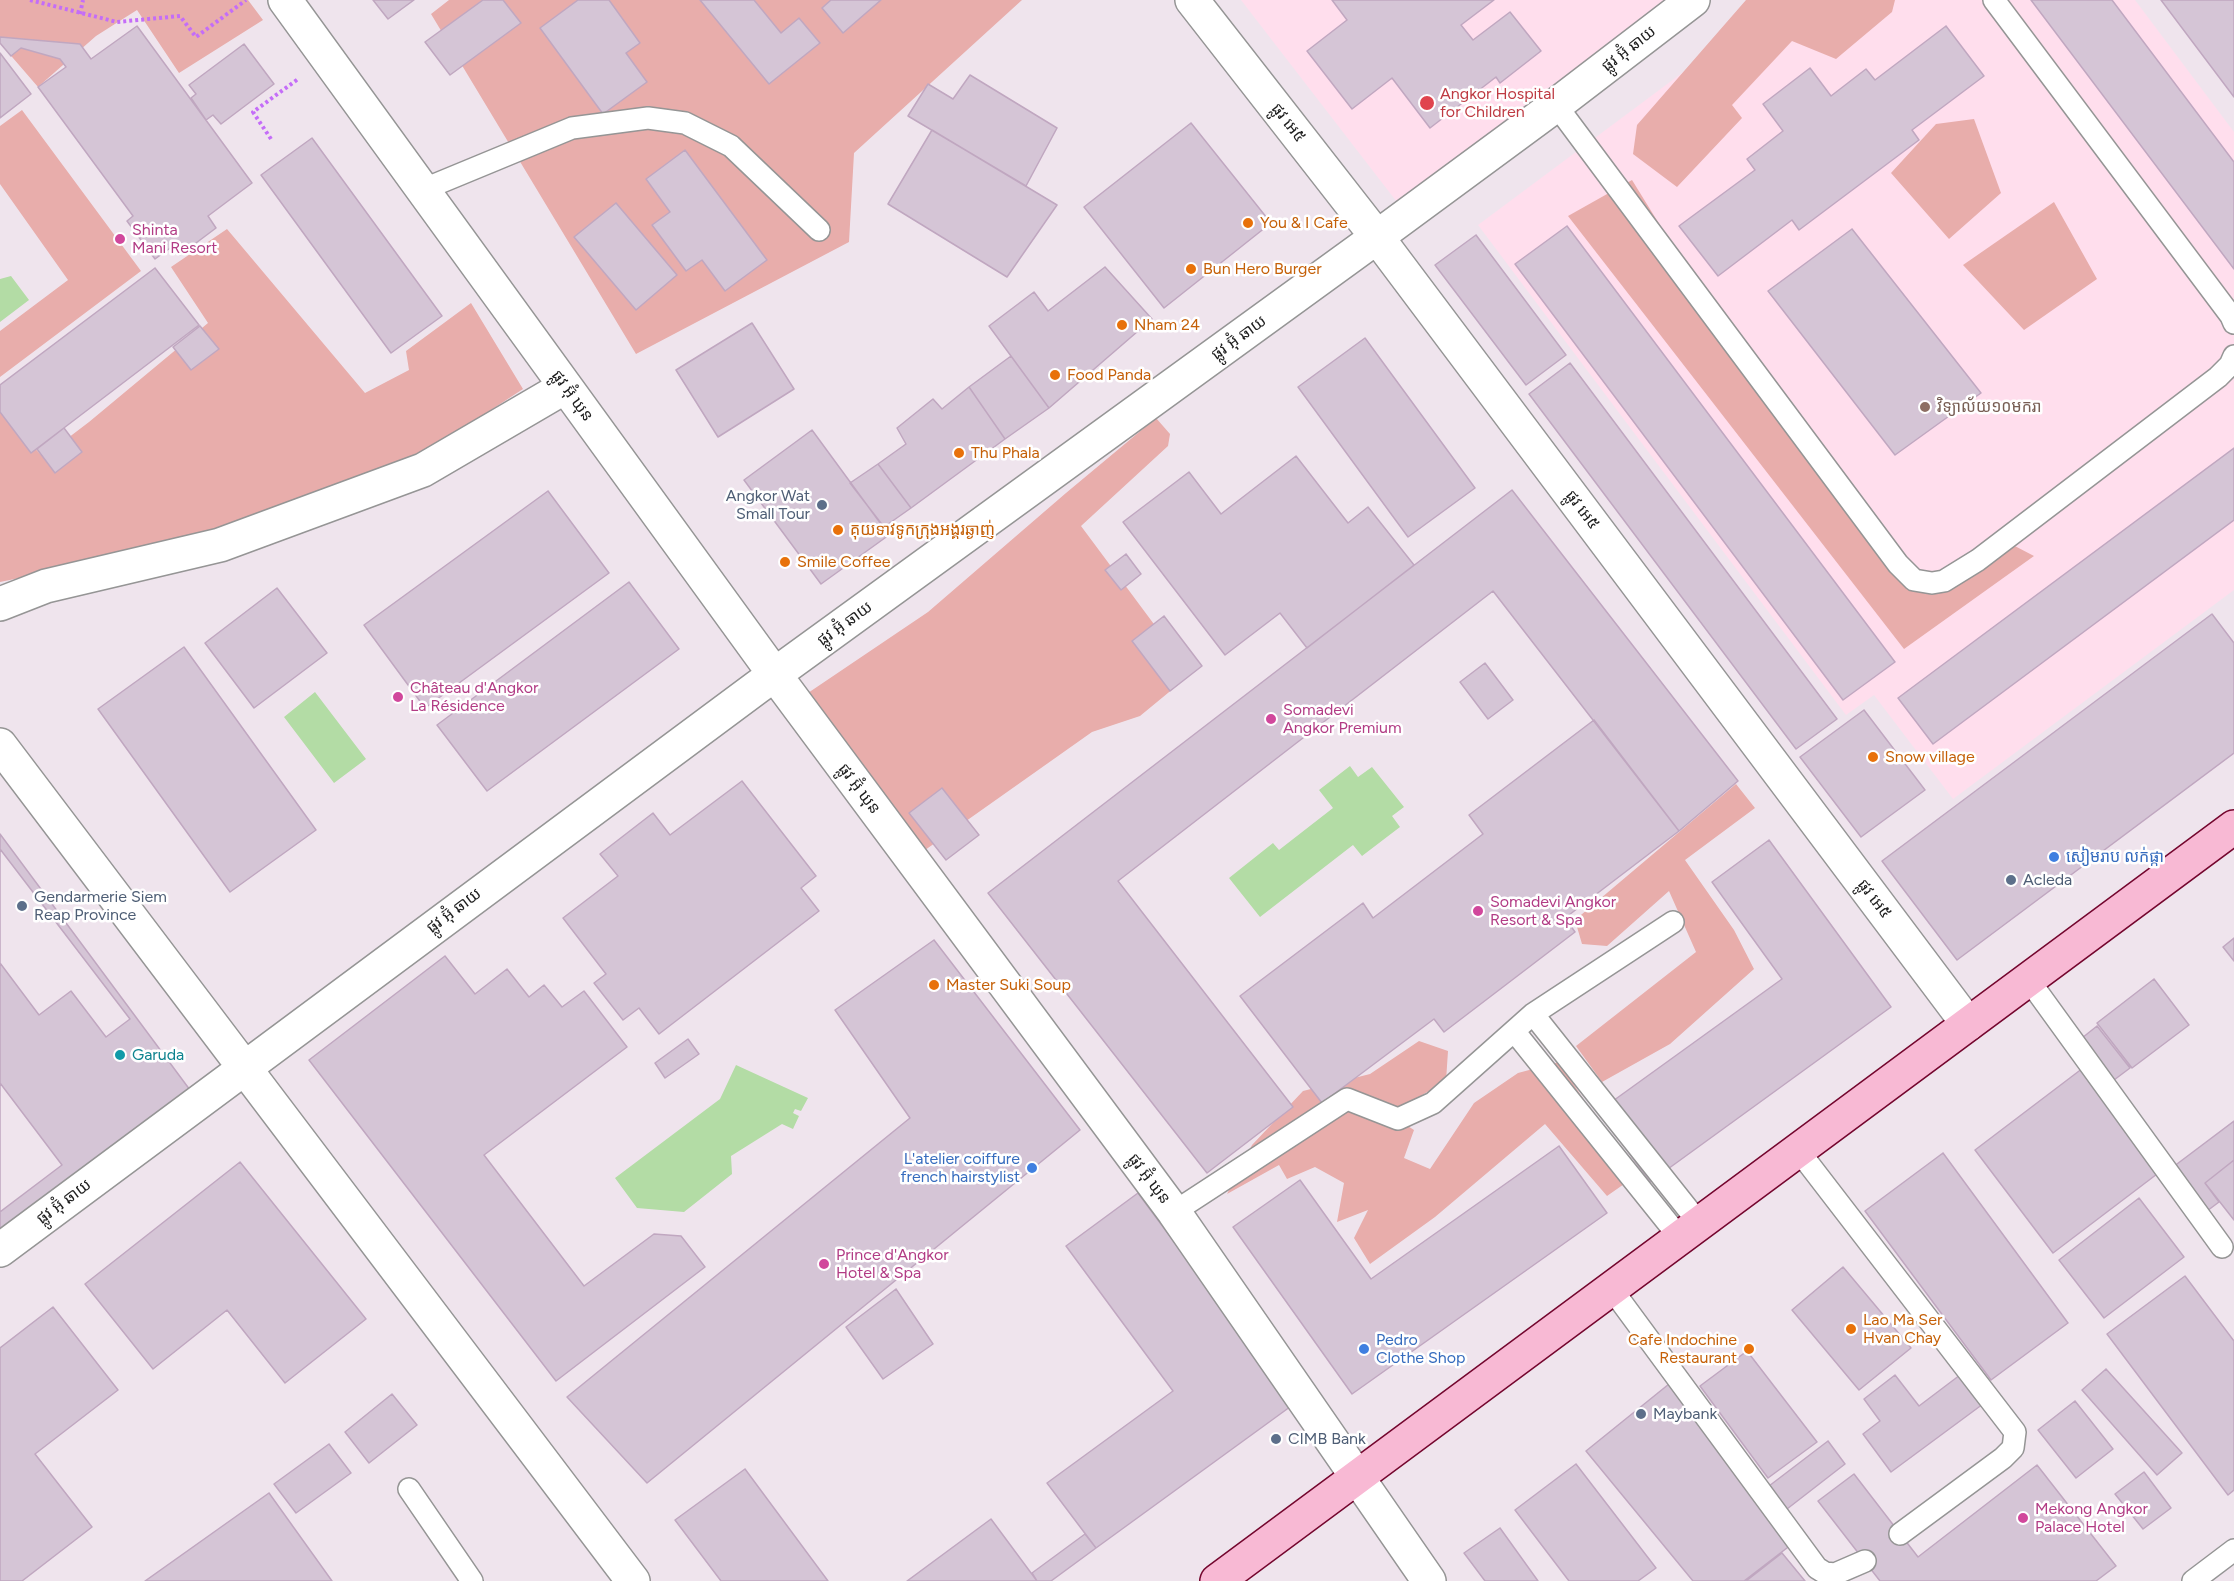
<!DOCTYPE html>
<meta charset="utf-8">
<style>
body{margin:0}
canvas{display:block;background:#efe4ed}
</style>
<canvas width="2234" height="1581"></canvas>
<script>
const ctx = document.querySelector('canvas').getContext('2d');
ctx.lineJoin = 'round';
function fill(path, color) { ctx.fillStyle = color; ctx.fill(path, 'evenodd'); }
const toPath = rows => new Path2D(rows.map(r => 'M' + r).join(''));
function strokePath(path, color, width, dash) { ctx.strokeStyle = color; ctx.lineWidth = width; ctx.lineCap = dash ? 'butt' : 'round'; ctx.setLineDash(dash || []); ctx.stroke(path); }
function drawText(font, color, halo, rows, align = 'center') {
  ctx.font = font + ' Figtree,"Noto Sans Khmer",sans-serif'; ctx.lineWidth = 5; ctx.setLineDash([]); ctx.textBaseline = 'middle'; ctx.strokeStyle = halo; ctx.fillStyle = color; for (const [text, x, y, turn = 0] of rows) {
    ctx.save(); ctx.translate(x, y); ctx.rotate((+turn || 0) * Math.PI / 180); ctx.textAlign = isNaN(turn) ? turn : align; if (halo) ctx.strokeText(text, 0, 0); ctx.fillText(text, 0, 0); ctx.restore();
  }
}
fill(toPath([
 [1241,0,1669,0,1400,206],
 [1780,0,2135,0,2234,132,2234,590,1953,799,1874,695,1846,715,1478,225]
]), '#ffdeed');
fill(toPath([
 [0,0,248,0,263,20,179,73,137,10,96,36,38,87,0,43],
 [449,0,1022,0,854,153,849,242,636,354,431,14],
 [1746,0,1895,0,1892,12,1836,59,1792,41,1732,105,1742,118,1677,187,1633,154,1637,125],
 [22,110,141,271,0,377,0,331,68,280,0,184,0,126],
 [1974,119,2001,193,1949,239,1891,173,1936,124],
 [1632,180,1708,303,1801,416,1898,564,1945,589,2011,544,2034,556,1904,649,1568,216],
 [2054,202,2097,279,2024,330,1963,265],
 [227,229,365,393,409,370,406,351,471,303,523,389,416,459,175,546,0,582,0,411,43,457,89,422,208,323,171,267],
 [1156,418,1170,434,1168,446,1081,526,1191,674,1140,716,1092,732,918,855,805,695,928,612,1066,493],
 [1736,784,1755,808,1685,860,1734,930,1754,969,1670,1044,1602,1082,1576,1046,1696,952,1669,891,1607,946,1582,944,1575,920],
 [1419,1041,1448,1051,1446,1081,1417,1098,1386,1112,1414,1130,1404,1158,1430,1169,1474,1103,1518,1073,1559,1062,1603,1129,1627,1182,1607,1196,1545,1124,1435,1217,1370,1264,1354,1238,1368,1210,1337,1222,1344,1183,1315,1167,1287,1179,1279,1165,1227,1194,1252,1145,1303,1091,1370,1074]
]), '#e8adab');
fill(toPath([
 [11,276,29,300,0,322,0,279],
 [315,692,366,759,334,783,284,717],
 [1350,766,1358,777,1372,767,1404,807,1392,816,1400,827,1362,856,1353,845,1260,917,1229,878,1273,843,1279,850,1333,808,1319,790],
 [736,1065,808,1098,801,1111,795,1109,793,1113,799,1116,793,1129,782,1124,731,1156,732,1174,684,1212,637,1208,615,1178,720,1099]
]), '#b3dca5');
const building = toPath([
 [373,0,414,0,388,19,373,0],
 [483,0,503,0,521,23,450,75,425,42,483,0],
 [578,0,609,0,640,43,626,53,647,82,603,114,540,28,578,0],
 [700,0,754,0,781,33,799,18,820,43,769,84,700,0],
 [831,0,881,0,843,33,822,8,831,0],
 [1332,0,1494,0,1461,25,1473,40,1510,12,1541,51,1500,83,1496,77,1430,128,1392,78,1352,109,1307,51,1347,20,1332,0],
 [2031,0,2112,0,2234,162,2234,269,2031,0],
 [2161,0,2234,0,2234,97,2161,0],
 [137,26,252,183,208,216,216,228,180,255,173,246,155,259,127,221,133,216,38,87,66,67,60,59,21,48,11,56,0,43,0,37,80,44,91,59,137,26],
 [1946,26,1984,76,1912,130,1919,140,1799,230,1792,220,1718,276,1679,226,1755,170,1747,159,1783,131,1763,104,1810,68,1831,96,1866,69,1875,80,1946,26],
 [244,44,274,84,221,124,213,115,206,120,191,98,196,94,189,85,244,44],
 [0,53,31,94,0,118,0,53],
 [970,75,1057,128,1026,186,908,116,928,84,953,99,970,75],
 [1191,123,1271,223,1164,308,1084,207,1191,123],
 [932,130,1057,205,1007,277,888,204,932,130],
 [312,138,442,316,391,353,261,175,312,138],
 [685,150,767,260,725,291,702,260,686,271,652,225,670,212,646,179,685,150],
 [616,203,677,275,636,310,574,237,616,203],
 [1567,226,1895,662,1843,700,1515,264,1567,226],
 [1852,229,1981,393,1895,455,1768,291,1852,229],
 [1476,235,1566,355,1526,385,1435,265,1476,235],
 [1105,267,1152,319,1049,408,989,326,1034,292,1048,311,1105,267],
 [155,268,199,325,31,453,0,412,0,385,155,268],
 [752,323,794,389,718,437,676,370,752,323],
 [200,326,219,349,191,370,173,347,200,326],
 [1365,338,1475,488,1408,537,1298,387,1365,338],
 [1011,356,1049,408,1005,439,969,387,1011,356],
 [1570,363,1837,719,1796,749,1529,394,1570,363],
 [969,387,1005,439,911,508,878,464,906,444,897,428,933,399,942,409,969,387],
 [64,428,82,452,55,473,37,449,64,428],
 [812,430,889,535,821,584,744,480,812,430],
 [2234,448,2234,520,1933,744,1898,698,2234,448],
 [1296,456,1348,523,1368,507,1414,565,1307,648,1280,613,1225,655,1123,522,1189,472,1221,514,1296,456],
 [878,464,911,508,884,527,850,483,878,464],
 [1512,490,1738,781,1679,831,1493,591,1118,881,1293,1107,1207,1173,988,893,1512,490],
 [548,491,609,573,425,708,364,625,548,491],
 [1126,554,1141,574,1121,590,1105,570,1126,554],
 [629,582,679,649,487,791,437,725,629,582],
 [277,588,327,653,254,708,205,643,277,588],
 [2212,614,2234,643,2234,753,1957,960,1882,861,2212,614],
 [1164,616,1202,666,1170,691,1132,641,1164,616],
 [184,647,316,830,230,892,98,709,184,647],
 [1485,663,1513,700,1488,719,1460,682,1485,663],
 [1864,710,1925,790,1861,837,1800,757,1864,710],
 [1594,720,1679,831,1565,918,1575,932,1444,1032,1434,1019,1322,1103,1240,996,1363,903,1373,918,1483,834,1469,815,1594,720],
 [742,781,816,876,801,888,819,911,659,1034,639,1008,623,1020,594,983,606,974,563,918,618,876,600,854,653,813,670,835,742,781],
 [942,788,979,835,946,860,909,813,942,788],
 [0,834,190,1090,0,1231,0,834],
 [1769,840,1891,1007,1650,1182,1599,1111,1782,979,1712,882,1769,840],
 [0,849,130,1019,106,1037,71,991,39,1015,0,963,0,849],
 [2234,938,2234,961,2223,947,2234,938],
 [934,940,1080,1130,647,1483,567,1397,910,1118,835,1010,934,940],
 [445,956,475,994,507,969,529,997,544,985,562,1007,584,991,627,1047,484,1155,584,1286,654,1234,681,1236,705,1267,556,1381,309,1060,445,956],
 [2154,979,2189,1025,2132,1068,2097,1023,2154,979],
 [2097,1026,2130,1068,2114,1080,2082,1038,2097,1026],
 [688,1039,699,1054,665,1078,655,1063,688,1039],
 [2083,1068,2161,1171,2053,1253,1975,1150,2083,1068],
 [0,1083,62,1165,0,1212,0,1083],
 [2234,1121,2234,1160,2205,1183,2219,1202,2203,1214,2169,1170,2234,1121],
 [1559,1146,1607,1213,1352,1394,1233,1227,1300,1180,1371,1279,1559,1146],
 [1943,1153,2068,1323,1991,1380,1865,1211,1943,1153],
 [2234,1160,2234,1220,2205,1183,2234,1160],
 [240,1162,366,1319,285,1383,227,1310,153,1369,85,1284,240,1162],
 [1138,1193,1294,1404,1096,1548,1047,1483,1173,1391,1066,1246,1138,1193],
 [2139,1198,2184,1257,2104,1318,2059,1260,2139,1198],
 [1843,1267,1911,1348,1859,1390,1792,1310,1843,1267],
 [2185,1276,2234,1341,2234,1490,2228,1495,2107,1334,2185,1276],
 [896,1289,933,1344,883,1379,846,1327,896,1289],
 [53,1307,118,1390,35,1454,92,1527,22,1581,0,1581,0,1348,53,1307],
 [1747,1351,1817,1442,1768,1478,1700,1386,1747,1351],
 [2106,1369,2182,1453,2157,1475,2082,1390,2106,1369],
 [1895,1375,1919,1406,1960,1375,1983,1404,1891,1472,1863,1434,1880,1421,1864,1399,1895,1375],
 [1669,1384,1796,1541,1744,1581,1693,1581,1586,1451,1669,1384],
 [392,1394,417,1425,369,1463,345,1432,392,1394],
 [2075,1401,2113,1449,2076,1478,2038,1430,2075,1401],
 [1828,1441,1845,1464,1787,1509,1769,1486,1828,1441],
 [329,1444,351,1473,296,1513,274,1484,329,1444],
 [1576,1464,1656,1568,1638,1581,1569,1581,1515,1510,1576,1464],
 [2037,1465,2116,1566,2096,1581,1880,1581,1818,1501,1854,1474,1918,1557,2037,1465],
 [745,1469,828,1581,721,1581,675,1520,745,1469],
 [2144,1472,2171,1508,2143,1529,2115,1494,2144,1472],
 [269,1493,332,1581,145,1581,269,1493],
 [991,1519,1037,1581,907,1581,991,1519],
 [1500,1528,1538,1581,1485,1581,1464,1553,1500,1528],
 [1085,1534,1096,1548,1051,1581,1037,1581,1032,1573,1085,1534],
 [1782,1553,1805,1581,1746,1581,1782,1553]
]);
fill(building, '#d5c5d6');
strokePath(building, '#c0a7c0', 1.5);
const service = toPath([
 [1994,0,2231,316,2234,323],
 [1556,105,1898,564,1914,580,1932,583,1944,581,1978,560,2218,377,2230,365,2234,356],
 [422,190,572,128,648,118,685,123,731,146,819,230],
 [2028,979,2222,1247],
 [1533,1014,1699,1223],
 [1514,1031,1680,1238],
 [1798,1150,2015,1432,2013,1448,2003,1458,1900,1534],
 [1174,1212,1347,1099,1398,1119,1433,1103,1533,1014,1673,922],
 [1611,1288,1817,1568,1825,1573,1835,1574,1865,1561],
 [409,1489,472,1581],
 [2193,1581,2234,1550]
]);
const minor = toPath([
 [285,0,775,675,1174,1212,1429,1581],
 [1192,0,1377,237,1968,1024],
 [0,604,46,586,220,545,423,470,565,387],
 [0,745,633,1581],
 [0,1250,756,688,1377,237,1556,105,1693,0]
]);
const secondary = toPath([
 [1217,1581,2234,827]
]);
strokePath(service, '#959595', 24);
strokePath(minor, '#959595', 36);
strokePath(secondary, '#74062e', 36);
strokePath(toPath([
 [30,0,117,22,180,16,196,37,246,0],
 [80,14,83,0],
 [271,139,253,112,298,79]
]), '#c46df8', 4, [3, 3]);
strokePath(service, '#fff', 21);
strokePath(minor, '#fff', 33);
strokePath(secondary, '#f8b9d4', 33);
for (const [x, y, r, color] of [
 [1427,103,8,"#e0444e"],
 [1248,223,6,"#e8710a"],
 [120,239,6,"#d1479c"],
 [1191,269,6,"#e8710a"],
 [1122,325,6,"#e8710a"],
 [1055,375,6,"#e8710a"],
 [1925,407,6,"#8d6e63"],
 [959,453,6,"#e8710a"],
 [822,505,6,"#5c6f8a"],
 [838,530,6,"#e8710a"],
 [785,562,6,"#e8710a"],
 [398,697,6,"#d1479c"],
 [1271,719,6,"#d1479c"],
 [1873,757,6,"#e8710a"],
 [2054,857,6,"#3f7fe0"],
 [2011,880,6,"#5c6f8a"],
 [22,906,6,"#5c6f8a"],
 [1478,911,6,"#d1479c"],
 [934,985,6,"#e8710a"],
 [120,1055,6,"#0f9aa8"],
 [1032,1168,6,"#3f7fe0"],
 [824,1264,6,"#d1479c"],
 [1851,1329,6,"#e8710a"],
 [1364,1349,6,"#3f7fe0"],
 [1749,1349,6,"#e8710a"],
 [1641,1414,6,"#5c6f8a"],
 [1276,1439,6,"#5c6f8a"],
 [2023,1518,6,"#d1479c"]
]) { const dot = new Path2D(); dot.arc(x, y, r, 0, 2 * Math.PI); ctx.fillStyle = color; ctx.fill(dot); strokePath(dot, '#fff', 2); }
drawText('16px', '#1e1e1e', '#fff', [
 ["ផ្លូវ អ៊ុំ ឆាយ",1629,49,-38],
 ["ផ្លូវ អេ៥",1288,123,52],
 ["ផ្លូវ អ៊ុំ ឆាយ",1239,338,-36],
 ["ផ្លូវ អ៊ុំ ឃុន",572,396,54],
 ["ផ្លូវ អេ៥",1582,510,53],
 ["ផ្លូវ អ៊ុំ ឆាយ",845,624,-36],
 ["ផ្លូវ អ៊ុំ ឃុន",859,789,53],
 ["ផ្លូវ អេ៥",1874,899,53],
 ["ផ្លូវ អ៊ុំ ឆាយ",454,911,-37],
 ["ផ្លូវ អ៊ុំ ឃុន",1149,1179,53],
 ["ផ្លូវ អ៊ុំ ឆាយ",64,1202,-37]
]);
drawText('16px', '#be3a42', '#fff', [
 ["Angkor Hospital",1440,94],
 ["for Children",1440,112]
], 'left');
drawText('16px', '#c56008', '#fff', [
 ["You & I Cafe",1260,223],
 ["Bun Hero Burger",1203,269],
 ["Nham 24",1134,325],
 ["Food Panda",1067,375],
 ["Thu Phala",971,453],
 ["គុយទាវទូកក្រុងអង្គរឆ្ងាញ់",850,530],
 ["Smile Coffee",797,562],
 ["Snow village",1885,757],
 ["Master Suki Soup",946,985],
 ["Lao Ma Ser",1863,1320],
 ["Hvan Chay",1863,1338],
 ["Cafe Indochine",1737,1340,"right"],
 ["Restaurant",1737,1358,"right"]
], 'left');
drawText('16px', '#b23c85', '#fff', [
 ["Shinta",132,230],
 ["Mani Resort",132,248],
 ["Château d'Angkor",410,688],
 ["La Résidence",410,706],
 ["Somadevi",1283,710],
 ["Angkor Premium",1283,728],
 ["Somadevi Angkor",1490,902],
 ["Resort & Spa",1490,920],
 ["Prince d'Angkor",836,1255],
 ["Hotel & Spa",836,1273],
 ["Mekong Angkor",2035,1509],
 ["Palace Hotel",2035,1527]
], 'left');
drawText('16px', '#785e54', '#fff', [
 ["វិទ្យាល័យ១០មករា",1937,407]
], 'left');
drawText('16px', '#4e5e75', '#fff', [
 ["Angkor Wat",810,496,"right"],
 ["Small Tour",810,514,"right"],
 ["Acleda",2023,880],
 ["Gendarmerie Siem",34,897],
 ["Reap Province",34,915],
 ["Maybank",1653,1414],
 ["CIMB Bank",1288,1439]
], 'left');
drawText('16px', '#366cbe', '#fff', [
 ["សៀមរាប លក់ផ្កា",2066,857],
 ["L'atelier coiffure",1020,1159,"right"],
 ["french hairstylist",1020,1177,"right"],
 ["Pedro",1376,1340],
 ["Clothe Shop",1376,1358]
], 'left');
drawText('16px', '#0d838f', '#fff', [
 ["Garuda",132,1055]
], 'left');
</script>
